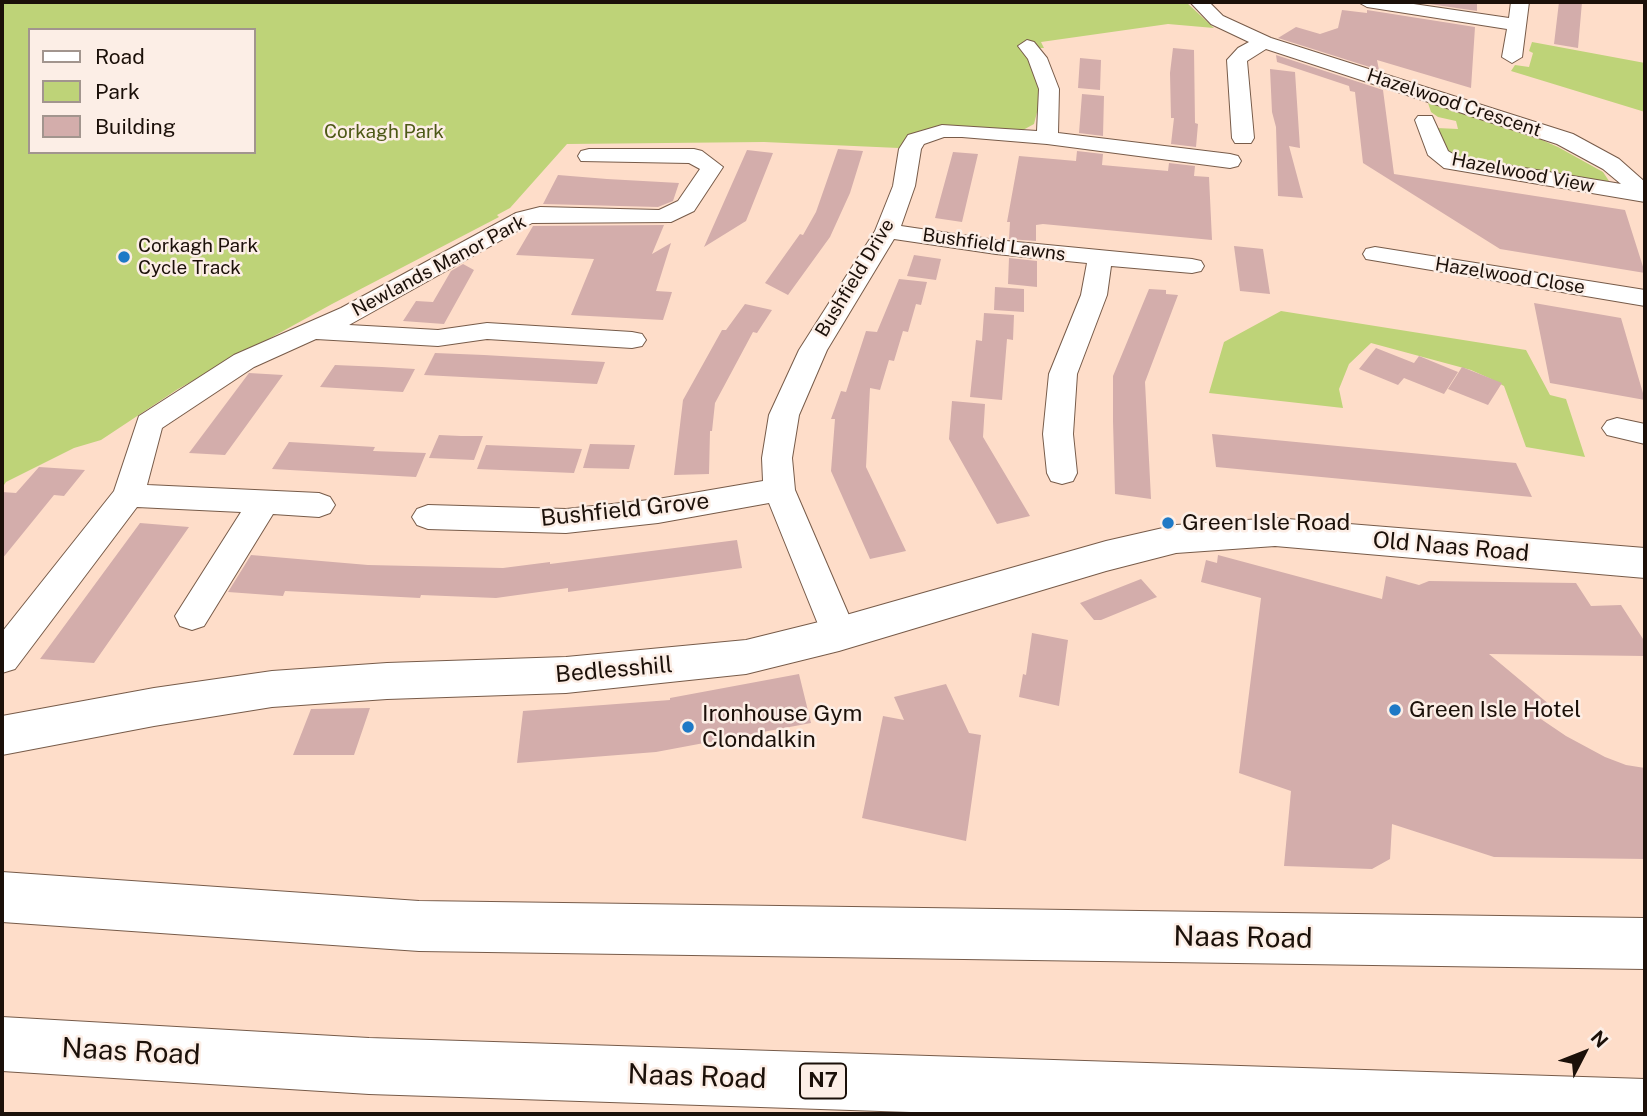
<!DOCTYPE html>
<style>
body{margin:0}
#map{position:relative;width:1647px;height:1116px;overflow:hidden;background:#feddc9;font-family:"Public Sans",sans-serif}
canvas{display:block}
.frame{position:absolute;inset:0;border:4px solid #1b1009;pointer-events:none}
.legend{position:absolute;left:28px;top:28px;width:228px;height:126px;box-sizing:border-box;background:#fceee6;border:2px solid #a2958e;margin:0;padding:9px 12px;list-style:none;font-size:21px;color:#1b1009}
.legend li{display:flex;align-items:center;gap:14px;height:35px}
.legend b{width:35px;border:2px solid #a2958e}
.north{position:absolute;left:1549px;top:1018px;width:70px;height:70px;-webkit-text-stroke:5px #fceee6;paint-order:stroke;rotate:48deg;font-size:19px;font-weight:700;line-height:28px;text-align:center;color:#1b1009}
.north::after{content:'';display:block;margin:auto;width:24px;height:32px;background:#1b1009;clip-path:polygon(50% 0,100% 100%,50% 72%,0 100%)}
</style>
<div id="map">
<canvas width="1647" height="1116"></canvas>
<div class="frame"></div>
<ul class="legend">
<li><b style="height:9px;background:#fff"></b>Road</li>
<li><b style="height:19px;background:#bed378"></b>Park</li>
<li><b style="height:19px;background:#d3adab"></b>Building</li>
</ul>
<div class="north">N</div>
</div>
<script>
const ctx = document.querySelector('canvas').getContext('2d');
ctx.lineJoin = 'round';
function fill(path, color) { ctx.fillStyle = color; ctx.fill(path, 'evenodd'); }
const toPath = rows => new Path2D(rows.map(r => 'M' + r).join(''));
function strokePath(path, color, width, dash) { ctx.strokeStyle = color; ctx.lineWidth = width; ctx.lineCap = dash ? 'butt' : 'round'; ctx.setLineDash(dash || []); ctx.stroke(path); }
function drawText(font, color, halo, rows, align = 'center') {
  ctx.font = font + ' "Public Sans",sans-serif'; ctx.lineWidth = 5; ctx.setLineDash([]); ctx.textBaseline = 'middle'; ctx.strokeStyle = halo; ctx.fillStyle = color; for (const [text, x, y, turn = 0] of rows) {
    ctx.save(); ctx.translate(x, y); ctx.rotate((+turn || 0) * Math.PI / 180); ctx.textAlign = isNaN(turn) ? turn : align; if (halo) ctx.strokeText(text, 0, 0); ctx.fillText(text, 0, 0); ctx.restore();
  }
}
fill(toPath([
 [2,2,1186,2,1214,28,1168,24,1041,42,1044,48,1022,48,1043,89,1034,124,1023,130,947,127,926,129,910,135,899,148,764,142,567,144,510,208,497,215,499,217,332,304,178,389,101,440,74,448,6,482,2,488],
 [30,30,254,30,254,152,30,152],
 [1532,42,1645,63,1645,112,1511,71,1515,65,1529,67,1533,53,1529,51],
 [1428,103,1526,133,1558,147,1603,172,1609,181,1597,182,1469,165,1448,153,1437,128,1458,129,1456,121,1438,117,1431,112],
 [1281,311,1526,350,1550,395,1566,399,1585,457,1526,447,1504,386,1491,379,1471,370,1371,343,1349,364,1339,389,1343,408,1209,393,1224,342]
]), '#bed378');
fill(toPath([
 [1416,2,1477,2,1477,11],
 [1559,2,1582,2,1578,48,1554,44],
 [1342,10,1367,13,1367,10,1475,27,1471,88,1377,60,1379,70,1278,38,1296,27,1320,34,1338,28],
 [1173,48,1194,50,1195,123,1198,124,1196,147,1171,144,1174,118,1171,118,1170,73],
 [1276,55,1383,90,1394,174,1625,210,1645,273,1500,249,1363,163,1355,92,1350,91,1349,86,1277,62],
 [1080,58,1101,60,1100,90,1078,88],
 [1270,69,1295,72,1300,148,1289,146,1303,198,1278,196,1276,127,1272,112],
 [1082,94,1104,96,1103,136,1079,133],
 [838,149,863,151,850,193,830,237,788,295,765,283,800,234,803,235,816,212],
 [747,150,773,153,746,221,704,247],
 [1077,151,1103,154,1102,165,1168,171,1169,163,1195,166,1194,176,1209,177,1212,240,1043,224,1036,225,1036,241,1009,239,1010,222,1007,222,1019,156,1076,161],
 [953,152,978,154,962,222,935,218],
 [558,175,607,179,679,183,673,201,658,207,543,204],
 [664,225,652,254,671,243,656,291,672,292,663,320,571,315,594,259,516,255,533,226],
 [1234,246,1263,249,1270,294,1240,291],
 [914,255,941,259,936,280,907,276],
 [1009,258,1037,261,1037,287,1008,284],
 [463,264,474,270,444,324,403,321,416,301,433,302,451,271],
 [899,279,927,282,921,305,916,304,908,332,903,331,894,361,889,360,880,390,870,388,866,467,906,551,870,559,831,471,835,419,831,419,841,391,846,392,866,331,877,332],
 [995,287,1024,289,1024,312,994,310],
 [1149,289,1166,290,1166,294,1178,295,1145,382,1151,499,1115,494,1113,421,1113,376],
 [1534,303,1621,318,1645,400,1550,383],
 [745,304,772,310,757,333,753,332,715,403,712,431,710,431,709,474,674,475,683,400,722,330,726,330],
 [984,313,1014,315,1013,340,1007,339,1002,400,970,397,976,340,982,341],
 [1376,348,1414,363,1419,356,1458,372,1444,394,1404,378,1398,385,1359,369],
 [435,353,484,355,605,362,597,384,424,375],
 [335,365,382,367,415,369,403,392,320,387],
 [1462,367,1502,383,1488,405,1448,389],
 [249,373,283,375,225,455,189,453],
 [952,401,985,404,983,437,1030,516,997,524,949,439],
 [1212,434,1516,463,1532,497,1216,467],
 [439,435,461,436,483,436,474,460,429,458],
 [289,442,375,447,373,451,426,453,416,477,272,469],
 [590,444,635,445,629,469,583,468],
 [486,445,559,448,582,449,574,473,477,469],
 [39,467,85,470,64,496,54,495,2,559,2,492,16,493],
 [140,523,189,527,94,663,40,659],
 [737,540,742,568,568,592,568,588,496,598,421,595,420,598,285,591,283,596,228,592,251,555,368,565,503,568,550,562,550,564],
 [1218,555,1382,599,1386,576,1419,585,1429,581,1576,583,1591,606,1621,605,1645,642,1645,656,1489,654,1550,705,1535,715,1566,736,1605,757,1626,765,1645,768,1645,859,1494,857,1392,824,1390,859,1372,869,1284,866,1291,791,1239,773,1261,598,1201,582,1206,560,1217,563],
 [1141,579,1157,597,1101,620,1094,620,1080,603],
 [1032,633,1068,640,1059,706,1019,697,1023,674,1026,675],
 [799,674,811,723,656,752,517,763,523,711,670,700,670,698],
 [946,684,969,733,981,735,966,841,862,818,883,716,904,720,894,697],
 [370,708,354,755,293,755,311,709]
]), '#d3adab');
const minor = toPath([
 [1190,2,1209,2,1223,16,1271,38,1573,134,1619,159,1645,182,1645,202,1444,168,1428,155,1415,120,1418,116,1432,116,1448,151,1458,157,1621,184,1603,169,1557,144,1266,49,1247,61,1254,138,1251,143,1235,143,1232,138,1227,60,1238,48,1249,42,1211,24,1190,2],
 [1358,2,1400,2,1509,18,1511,2,1529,2,1522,57,1512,63,1502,57,1507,29,1367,7,1358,2],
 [1027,40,1034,42,1047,58,1059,89,1058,133,1230,154,1238,156,1241,161,1238,166,1230,168,1047,144,962,137,944,137,924,144,921,149,915,186,901,226,996,240,1192,259,1201,261,1204,266,1201,271,1192,273,1111,266,1107,295,1077,374,1073,434,1077,473,1073,481,1062,484,1051,481,1047,473,1043,434,1049,374,1081,295,1087,263,996,254,894,239,827,350,799,415,792,458,795,490,857,634,852,644,839,648,826,644,769,503,658,523,566,533,428,529,417,525,412,517,417,509,428,505,566,509,658,499,763,481,762,458,769,415,799,350,875,231,893,186,899,149,908,135,942,125,1037,131,1039,89,1028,59,1018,46,1027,40],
 [589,149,694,149,702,151,723,167,694,211,671,222,532,223,349,325,438,330,487,323,632,332,642,334,646,340,642,346,632,348,487,339,438,346,316,339,254,367,162,428,147,485,319,493,330,497,335,505,330,513,319,517,273,514,204,626,192,630,180,626,175,616,241,512,137,507,15,669,2,673,2,632,114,491,139,416,234,355,341,308,516,213,540,207,659,210,678,201,700,169,689,163,581,161,578,156,581,151,589,149],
 [1375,247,1645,290,1645,306,1366,259,1363,254,1366,249,1375,247],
 [1617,418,1645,424,1645,444,1607,435,1602,428,1607,421,1617,418]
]);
const tertiary = toPath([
 [1275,518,1645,548,1645,578,1275,546,1176,553,1106,571,839,651,746,674,566,693,387,699,272,707,154,726,2,755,2,716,154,688,272,671,387,663,566,657,746,640,839,617,1106,541,1176,525,1275,518]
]);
const trunk = toPath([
 [2,872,419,901,1645,918,1645,969,419,951,2,922,2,872],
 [2,1017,369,1038,1645,1079,1645,1114,971,1114,369,1094,2,1071,2,1017]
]);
strokePath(minor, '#775b49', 2);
strokePath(tertiary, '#775b49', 2);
strokePath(trunk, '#775b49', 2);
fill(minor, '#fff');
fill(tertiary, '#fff');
fill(trunk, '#fff');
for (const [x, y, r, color] of [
 [124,257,7,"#1e79c6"],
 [1168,523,7,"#1e79c6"],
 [1395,710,7,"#1e79c6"],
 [688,727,7,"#1e79c6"]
]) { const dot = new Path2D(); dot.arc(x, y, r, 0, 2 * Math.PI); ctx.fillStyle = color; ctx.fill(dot); strokePath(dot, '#fceee6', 2.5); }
drawText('19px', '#1b1009', '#fceee6', [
 ["Hazelwood Crescent",1454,103,18],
 ["Hazelwood View",1523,173,11],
 ["Bushfield Lawns",994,245,8],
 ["Newlands Manor Park",439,266,-28],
 ["Hazelwood Close",1510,276,9],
 ["Bushfield Drive",855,278,-59]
]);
drawText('19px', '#4d5916', '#fceee6', [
 ["Corkagh Park",384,132]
]);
drawText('19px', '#1b1009', '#fceee6', [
 ["Corkagh Park",138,246],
 ["Cycle Track",138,268]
], 'left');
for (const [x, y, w] of [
 [823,1081,46]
]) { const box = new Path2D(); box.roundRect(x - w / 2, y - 17.5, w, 35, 5); ctx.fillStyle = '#fceee6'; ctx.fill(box); strokePath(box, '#1b1009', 2); }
drawText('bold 21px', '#1b1009', null, [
 ["N7",823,1081]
]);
drawText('23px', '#1b1009', '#fceee6', [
 ["Bushfield Grove",625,510,-6],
 ["Old Naas Road",1451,547,5],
 ["Bedlesshill",614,670,-5]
]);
drawText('23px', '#1b1009', '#fceee6', [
 ["Green Isle Road",1182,523],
 ["Green Isle Hotel",1409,710],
 ["Ironhouse Gym",702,714],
 ["Clondalkin",702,740]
], 'left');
drawText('28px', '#1b1009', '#fceee6', [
 ["Naas Road",1243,938,1],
 ["Naas Road",131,1052,3],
 ["Naas Road",697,1077,2]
]);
</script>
